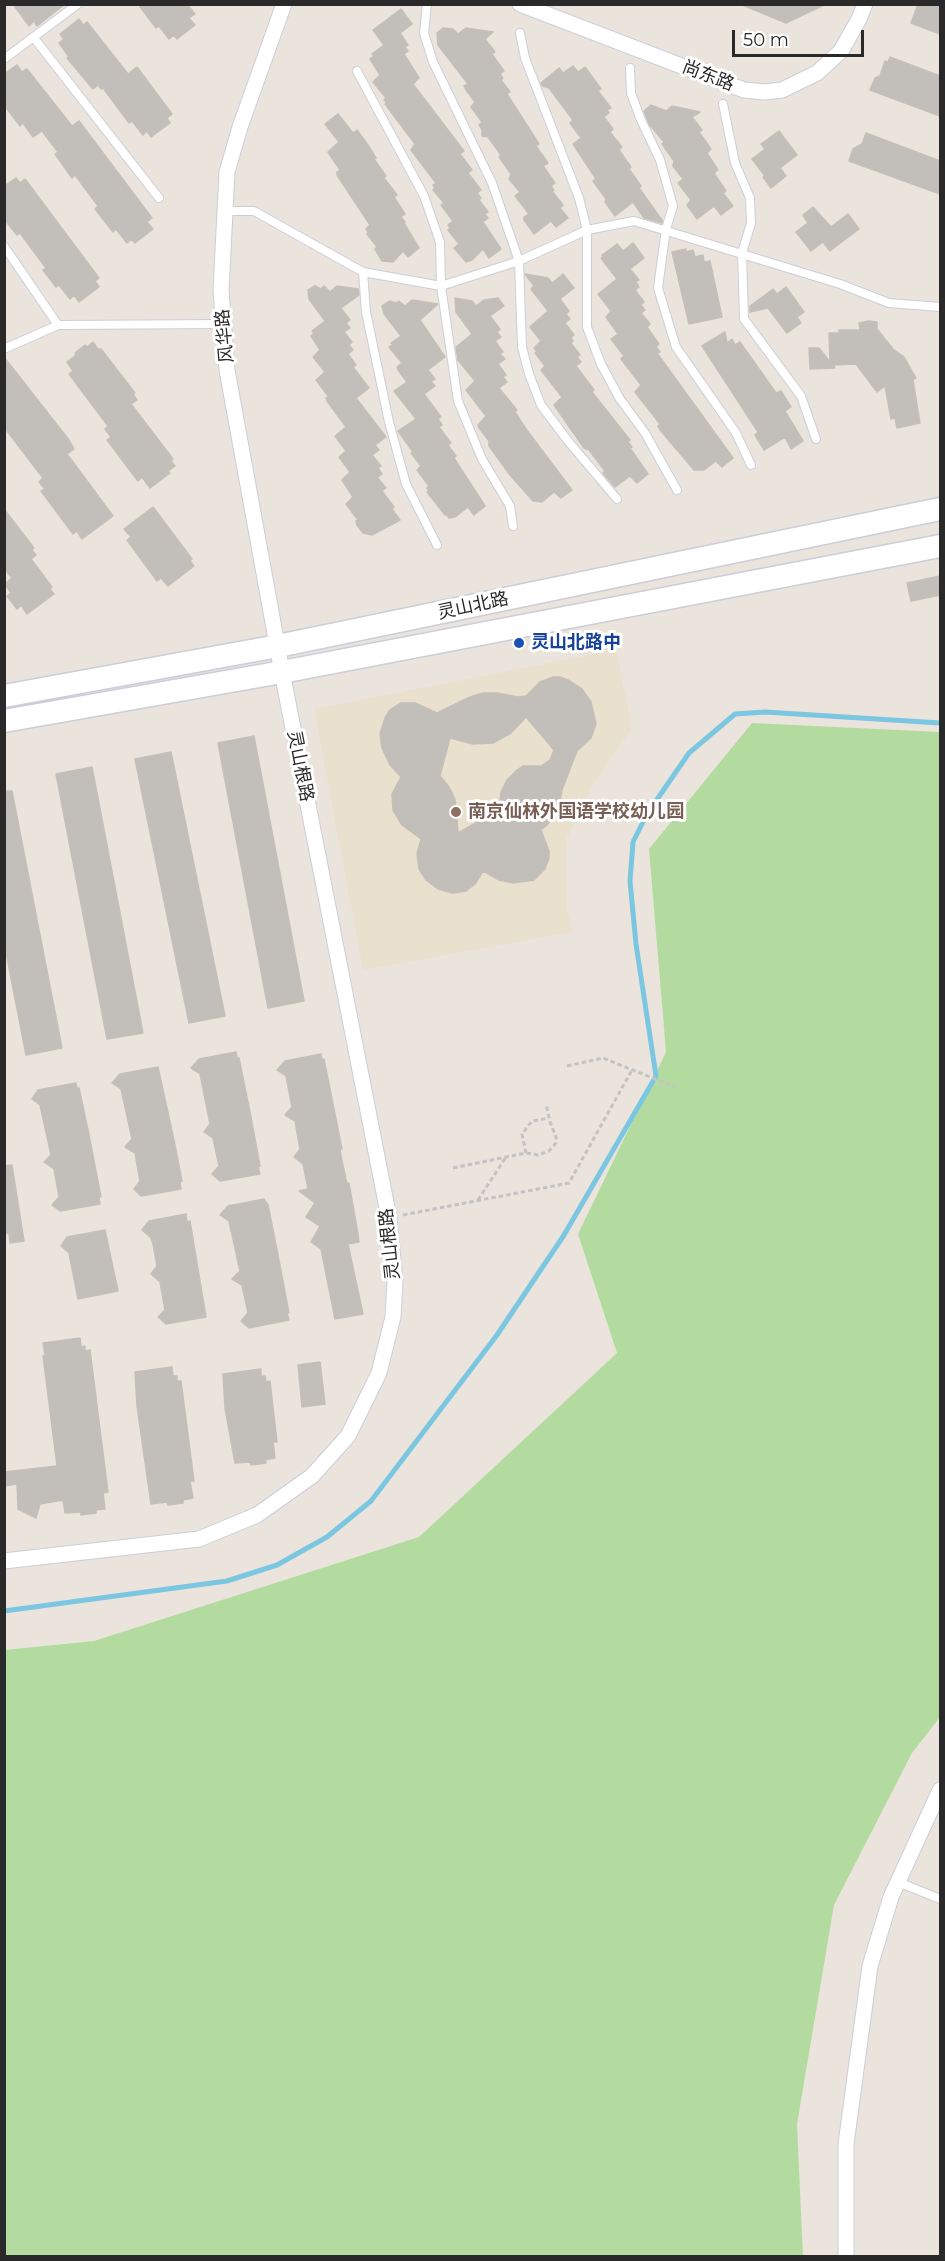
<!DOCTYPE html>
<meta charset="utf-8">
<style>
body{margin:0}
#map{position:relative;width:945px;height:2261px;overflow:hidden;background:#eae4dd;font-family:Montserrat,sans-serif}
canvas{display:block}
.frame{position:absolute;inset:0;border:6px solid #292929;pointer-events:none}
.scale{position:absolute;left:732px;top:30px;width:132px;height:27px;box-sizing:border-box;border:3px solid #292929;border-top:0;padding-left:8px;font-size:18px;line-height:21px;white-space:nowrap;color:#292929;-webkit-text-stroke:4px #fff;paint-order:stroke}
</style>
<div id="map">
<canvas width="945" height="2261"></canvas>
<div class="frame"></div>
<div class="scale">50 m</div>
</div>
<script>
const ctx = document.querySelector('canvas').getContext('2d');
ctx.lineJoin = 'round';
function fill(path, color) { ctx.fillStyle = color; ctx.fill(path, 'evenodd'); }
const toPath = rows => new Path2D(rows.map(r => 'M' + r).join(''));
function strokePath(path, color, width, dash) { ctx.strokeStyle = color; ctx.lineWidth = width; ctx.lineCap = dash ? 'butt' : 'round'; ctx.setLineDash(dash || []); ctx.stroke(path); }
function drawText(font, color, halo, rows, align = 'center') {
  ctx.font = font + ' Montserrat,"Noto Sans SC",sans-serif'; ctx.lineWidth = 6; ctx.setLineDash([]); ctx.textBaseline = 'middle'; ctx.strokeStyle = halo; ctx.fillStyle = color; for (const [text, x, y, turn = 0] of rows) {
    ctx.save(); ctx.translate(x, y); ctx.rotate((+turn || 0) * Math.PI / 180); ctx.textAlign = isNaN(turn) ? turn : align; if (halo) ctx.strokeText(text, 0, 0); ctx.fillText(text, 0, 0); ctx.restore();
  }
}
fill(toPath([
 [616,650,632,728,594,783,566,840,567,910,572,932,363,970,314,709]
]), '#eae0ce');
fill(toPath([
 [752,723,940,732,940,1717,912,1753,834,1905,797,2124,803,2256,5,2256,5,1650,94,1641,419,1537,617,1353,578,1234,666,1052,649,849]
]), '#b4db9f');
strokePath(toPath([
 [4,1611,227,1581,277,1565,327,1537,371,1501,497,1335,564,1235,656,1076,636,944,630,881,633,842,647,814,689,753,735,714,765,712,940,723]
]), '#7bc6e1', 5);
const building = toPath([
 [13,4,65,4,37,26,34,21,29,26,13,4],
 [138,4,187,4,195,14,189,18,195,25,177,39,174,35,169,39,159,26,156,28,138,4],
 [740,4,826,4,786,23,740,4],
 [918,4,940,4,940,34,911,23,918,4],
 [401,9,412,24,400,33,408,45,405,47,408,51,404,54,419,78,413,84,464,151,460,154,472,170,468,173,481,190,477,193,481,198,479,200,488,212,485,214,488,218,483,222,501,249,489,258,483,249,472,260,466,262,454,248,459,244,448,230,450,228,448,225,453,221,441,205,444,203,433,190,435,188,433,185,436,183,411,150,415,144,385,104,387,103,384,100,386,98,373,82,380,75,370,59,374,56,372,54,384,45,373,30,401,9],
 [79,19,83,25,87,22,128,74,137,67,172,114,167,118,170,123,151,137,147,131,143,135,132,121,129,123,103,88,101,89,98,85,93,89,67,58,69,57,59,43,64,39,60,34,79,19],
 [443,28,453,29,458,34,466,28,493,32,485,39,495,52,492,54,504,71,500,74,503,78,501,80,510,92,507,94,539,144,536,146,548,163,543,166,555,183,551,186,554,190,552,191,563,205,560,208,568,218,556,227,551,221,534,234,524,220,524,217,529,214,515,196,520,192,509,179,511,174,499,157,501,155,488,137,482,136,482,129,479,125,482,122,471,107,475,102,466,90,464,86,468,84,438,45,437,33,443,28],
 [890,57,940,76,940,116,870,90,875,78,880,76,885,61,888,62,890,57],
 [17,65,22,72,27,69,72,126,79,121,152,218,147,222,153,229,135,243,132,239,127,243,116,229,113,232,95,209,98,206,75,175,72,178,55,154,58,152,42,131,33,137,23,123,20,126,4,105,4,74,17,65],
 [573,66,578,72,585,67,601,89,598,91,611,108,607,110,609,113,604,117,613,129,610,132,622,147,619,150,631,167,629,169,641,186,639,188,662,220,662,223,644,218,633,202,615,216,605,202,606,199,593,181,596,179,573,144,581,138,570,123,573,120,549,88,542,86,541,83,559,68,563,73,573,66],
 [651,105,666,111,672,106,700,112,692,117,702,130,699,132,711,149,707,153,718,170,714,173,726,191,723,193,733,206,721,215,714,206,697,219,687,205,691,200,678,183,683,179,673,166,674,161,662,144,664,142,649,124,644,111,651,105],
 [338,114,353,133,357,130,368,145,376,158,374,159,386,176,384,178,397,195,394,197,405,214,401,217,405,222,404,223,419,248,408,257,403,251,393,262,382,261,375,249,377,247,367,234,368,232,366,229,370,225,337,175,337,172,340,170,328,152,339,142,325,124,338,114],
 [779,131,797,155,780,168,786,176,771,188,763,177,765,176,752,159,765,149,761,144,779,131],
 [866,133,940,161,940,194,849,161,853,149,862,144,866,133],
 [16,178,20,183,25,179,99,278,95,281,99,287,79,302,74,295,70,299,59,285,56,287,43,270,46,268,20,233,17,235,4,219,4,186,16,178],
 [813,207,831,227,848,214,859,229,830,251,823,242,811,251,796,232,808,223,803,215,813,207],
 [633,243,644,258,630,269,639,280,636,282,639,287,635,290,644,302,641,305,645,310,641,313,650,324,647,327,659,344,656,347,660,352,657,353,733,458,722,467,716,461,704,470,694,470,660,430,658,426,660,424,635,392,641,385,621,359,624,356,611,339,618,334,606,317,611,311,598,294,617,279,601,258,603,257,602,255,617,244,623,251,633,243],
 [686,249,686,252,693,250,695,257,703,255,704,262,710,261,722,317,689,324,672,252,686,249],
 [525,274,548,278,552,283,563,274,574,288,560,299,569,311,566,314,570,319,565,323,574,335,571,338,573,341,571,343,580,355,577,357,581,362,576,366,594,390,592,392,630,440,628,442,632,447,630,448,648,474,637,483,630,476,615,487,603,473,605,471,589,450,584,448,554,405,562,397,541,370,545,366,535,353,537,352,534,348,541,341,530,327,548,311,531,289,534,286,525,274],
 [315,286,321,289,324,286,330,292,337,286,358,289,359,295,341,308,350,320,346,323,350,328,344,332,352,342,349,345,353,350,348,354,356,365,353,367,369,388,356,398,386,437,375,445,379,450,372,455,381,466,378,468,382,474,377,477,386,488,382,491,394,507,392,509,400,520,372,535,363,533,357,525,356,521,358,520,346,504,353,497,342,480,350,472,339,457,346,451,335,436,346,427,327,401,326,398,329,397,316,380,325,372,313,357,320,350,311,336,314,333,312,331,325,321,309,299,308,290,315,286],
 [786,287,804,312,797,317,801,323,787,333,768,308,750,312,750,306,773,289,777,294,786,287],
 [455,298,472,301,476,306,484,300,498,298,504,306,490,316,500,329,497,332,501,337,495,341,503,352,500,354,505,359,498,364,506,375,503,377,507,382,499,388,517,410,515,412,526,429,572,490,561,498,554,492,542,502,533,501,510,475,489,446,489,441,479,428,478,425,486,416,466,390,475,381,458,360,456,347,472,334,456,312,455,298],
 [412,300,438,304,420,320,445,357,428,370,435,379,431,381,435,386,424,394,441,417,438,419,442,425,439,427,451,443,448,445,456,456,454,458,485,506,474,515,468,507,455,517,449,518,446,514,445,515,427,492,429,491,427,488,429,486,417,470,421,466,411,453,413,452,398,431,416,419,394,391,407,382,398,370,397,367,402,363,389,347,393,345,391,343,401,336,384,314,382,306,390,301,396,303,399,301,405,306,412,300],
 [869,321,877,322,877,329,893,349,904,357,916,378,913,380,920,423,897,428,895,418,891,419,885,386,877,392,856,364,833,365,835,368,810,369,809,348,819,348,830,362,829,333,839,333,839,330,860,330,859,323,869,321],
 [725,332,727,343,732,339,735,345,740,342,776,393,781,391,791,407,785,411,803,441,791,449,785,437,764,450,755,435,758,432,702,346,725,332],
 [93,342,98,349,101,349,135,393,133,394,137,400,131,404,173,459,171,461,175,466,168,471,170,473,150,488,142,477,138,481,107,440,111,437,105,429,108,426,69,374,73,371,67,362,76,355,75,353,85,345,87,347,93,342],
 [4,357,69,440,74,449,67,454,113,516,82,539,77,531,73,534,41,491,45,489,39,482,43,478,4,427,4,357],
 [153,507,192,559,190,561,194,566,168,586,161,578,157,581,127,540,131,537,124,529,153,507],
 [4,509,34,548,32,550,36,555,31,559,52,587,50,589,54,594,27,614,21,605,17,609,7,596,11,593,5,584,12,578,4,568,4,509],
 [940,576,940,595,911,601,907,583,940,576],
 [553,677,560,677,568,680,582,689,591,702,596,724,591,738,577,751,562,790,558,809,548,824,541,830,549,851,549,858,545,869,534,880,513,883,499,880,483,871,475,884,466,891,453,893,438,889,426,880,419,869,417,854,421,839,402,825,393,810,392,794,401,777,390,765,382,748,380,734,385,718,390,710,401,703,415,703,437,713,470,697,483,693,497,693,518,697,526,696,540,682,553,677],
 [526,717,554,750,550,760,541,766,523,766,517,770,507,780,501,792,499,810,458,833,455,799,449,787,440,776,450,738,473,744,493,743,511,733,526,717],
 [254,736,304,1001,268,1008,218,743,254,736],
 [171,752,225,1016,189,1023,135,759,171,752],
 [92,767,143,1033,107,1039,56,774,92,767],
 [4,791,12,791,62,1048,26,1055,4,942,4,791],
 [236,1052,237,1058,239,1058,250,1112,260,1166,258,1167,260,1174,220,1181,212,1174,219,1166,213,1138,204,1132,210,1124,200,1074,191,1068,199,1059,236,1052],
 [321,1054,322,1060,324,1059,342,1149,340,1149,341,1156,347,1184,349,1183,358,1234,359,1242,348,1244,363,1314,335,1319,321,1249,311,1242,320,1226,306,1217,315,1203,299,1191,308,1189,303,1164,294,1157,300,1149,295,1121,285,1115,292,1107,286,1076,277,1070,285,1061,321,1054],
 [158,1067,175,1145,182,1181,180,1182,181,1189,141,1196,134,1189,140,1181,135,1153,125,1147,132,1139,121,1089,112,1083,120,1074,158,1067],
 [76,1083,77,1089,79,1088,88,1130,101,1197,99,1197,100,1204,60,1211,52,1205,59,1197,54,1169,44,1162,51,1155,40,1105,32,1099,38,1090,76,1083],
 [12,1165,24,1241,10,1243,9,1233,4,1234,4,1166,12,1165],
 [264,1199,268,1205,277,1250,289,1313,287,1313,289,1320,249,1328,241,1321,248,1313,242,1285,232,1279,240,1271,229,1221,220,1215,228,1206,264,1199],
 [186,1214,187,1222,190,1221,206,1317,166,1324,158,1317,165,1310,160,1282,151,1274,157,1266,153,1244,151,1238,142,1230,149,1221,186,1214],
 [105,1230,118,1291,78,1299,69,1253,61,1246,67,1237,105,1230],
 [80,1338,81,1347,85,1346,85,1351,90,1350,108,1492,103,1493,105,1509,96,1510,96,1513,81,1515,81,1512,65,1513,63,1500,40,1504,36,1518,18,1509,17,1484,4,1486,4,1472,57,1466,43,1356,45,1355,43,1343,80,1338],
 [320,1362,325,1404,302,1407,298,1365,320,1362],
 [172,1367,173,1376,177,1376,177,1381,181,1381,194,1481,190,1481,193,1498,183,1500,183,1503,168,1505,167,1502,151,1504,137,1406,135,1372,172,1367],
 [261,1369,261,1376,265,1376,266,1382,270,1381,277,1442,273,1442,275,1458,265,1460,266,1463,251,1465,250,1462,235,1463,225,1408,223,1374,261,1369]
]);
fill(building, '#c2beb9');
strokePath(building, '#c5c0b7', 1.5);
const lane = toPath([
 [427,4,424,33,433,62,492,183,519,261,522,347,529,374,541,405,568,441,617,499],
 [520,33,525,58,579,198,587,230,587,327,601,364,620,399,645,433,677,490],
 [34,38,159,198],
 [4,59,78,4],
 [630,68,631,93,641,120,660,160,673,206,666,229,658,288,676,347,736,433,751,465],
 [357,71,424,196,440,242,441,286,458,401,482,459,510,506,513,526],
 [723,104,735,163,750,198,751,223,742,253,744,319,801,396,816,439],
 [224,211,254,211,363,272,441,286,519,261,587,230,634,221,840,284,889,303,940,307],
 [4,246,58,325],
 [363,272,366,312,389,422,406,484,437,545],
 [4,349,58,325,223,324],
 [898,1882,940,1899]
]);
const street = toPath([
 [520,4,744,90,765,92,782,90,817,73,841,51,859,19,865,4],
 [4,1561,199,1539,257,1515,312,1476,348,1436,379,1373,393,1317,395,1281,389,1218,282,672,227,370,221,290,227,172,240,127,284,4],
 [846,2256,846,2144,870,1966,891,1897,940,1790]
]);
const secondary = toPath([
 [4,696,278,646,940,509],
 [4,721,282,672,940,546]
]);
strokePath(lane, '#cbced9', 10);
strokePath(street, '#cbced9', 17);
strokePath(secondary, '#cbced9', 25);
strokePath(toPath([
 [567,1066,603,1058,675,1087],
 [526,1153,522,1134,532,1121,549,1118],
 [453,1168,526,1153,538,1155,549,1151,556,1143,556,1137,550,1122,546,1104],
 [478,1200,506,1157],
 [403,1215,569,1183,632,1070]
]), '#c3c3c3', 3, [4.5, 3]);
strokePath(lane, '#fff', 8);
strokePath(street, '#fff', 15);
strokePath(secondary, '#fff', 22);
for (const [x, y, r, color] of [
 [519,643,6,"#1a4fb4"],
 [456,812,6,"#8d6e63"]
]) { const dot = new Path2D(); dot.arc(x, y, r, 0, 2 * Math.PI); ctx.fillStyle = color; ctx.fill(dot); strokePath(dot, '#fff', 2); }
drawText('18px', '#292929', '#fff', [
 ["尚东路",708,76,21],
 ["风华路",225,336,-95],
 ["灵山北路",473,606,-12],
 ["灵山根路",300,766,79],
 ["灵山根路",390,1244,-96]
]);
drawText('bold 18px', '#164399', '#fff', [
 ["灵山北路中",531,643]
], 'left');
drawText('bold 18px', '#785e54', '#fff', [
 ["南京仙林外国语学校幼儿园",468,812]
], 'left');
</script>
